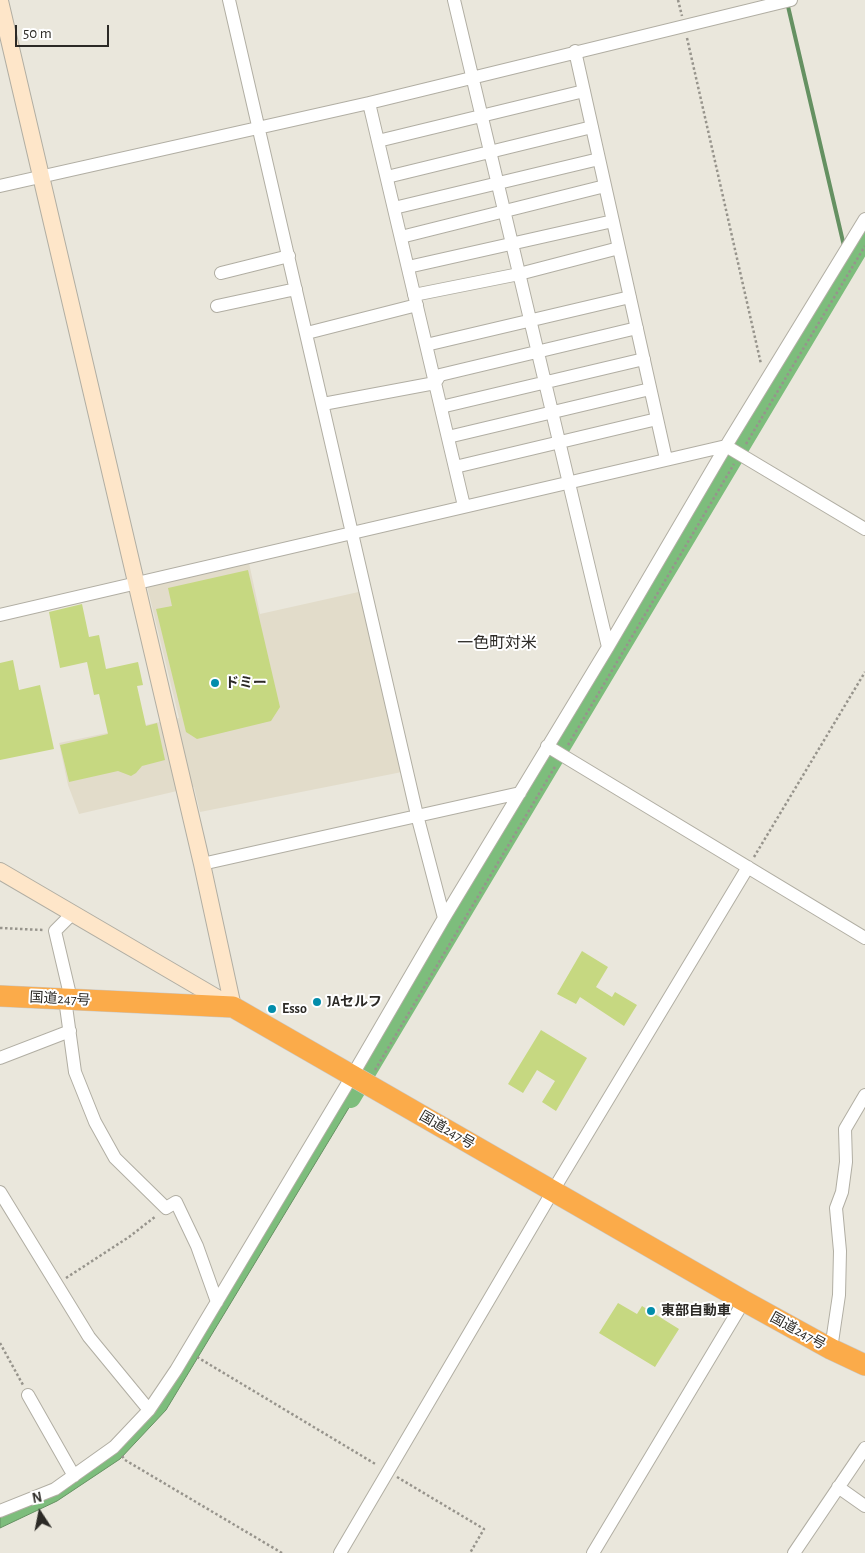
<!DOCTYPE html>
<meta charset="utf-8">
<style>
body{margin:0}
#map{position:relative;width:865px;height:1553px;overflow:hidden;background:#eae7dc;font-family:"Alegreya Sans",sans-serif}
canvas{display:block}
.north{position:absolute;left:15px;top:1488px;width:50px;height:50px;-webkit-text-stroke:4px #fff;paint-order:stroke;rotate:349deg;font-size:14px;font-weight:700;line-height:20px;text-align:center;color:#2c2a26}
.north::after{content:'';display:block;margin:auto;width:18px;height:22px;background:#2c2a26;clip-path:polygon(50% 0,100% 100%,50% 72%,0 100%)}
.scale{position:absolute;left:15px;top:25px;width:94px;height:22px;box-sizing:border-box;border:2px solid #2c2a26;border-top:0;padding-left:6px;font-size:15px;line-height:18px;white-space:nowrap;color:#2c2a26;-webkit-text-stroke:4px #fff;paint-order:stroke}
</style>
<div id="map">
<canvas width="865" height="1553"></canvas>
<div class="north">N</div>
<div class="scale">50 m</div>
</div>
<script>
const ctx = document.querySelector('canvas').getContext('2d');
ctx.lineJoin = 'round';
function fill(path, color) { ctx.fillStyle = color; ctx.fill(path, 'evenodd'); }
const toPath = rows => new Path2D(rows.map(r => 'M' + r).join(''));
function strokePath(path, color, width, dash) { ctx.strokeStyle = color; ctx.lineWidth = width; ctx.lineCap = dash ? 'butt' : 'round'; ctx.setLineDash(dash || []); ctx.stroke(path); }
function drawText(font, color, halo, rows, align = 'center') {
  ctx.font = font + ' "Alegreya Sans","Noto Sans JP",sans-serif'; ctx.lineWidth = 4; ctx.setLineDash([]); ctx.textBaseline = 'middle'; ctx.strokeStyle = halo; ctx.fillStyle = color; for (const [text, x, y, turn = 0] of rows) {
    ctx.save(); ctx.translate(x, y); ctx.rotate((+turn || 0) * Math.PI / 180); ctx.textAlign = isNaN(turn) ? turn : align; if (halo) ctx.strokeText(text, 0, 0); ctx.fillText(text, 0, 0); ctx.restore();
  }
}
fill(toPath([
 [249,563,260,614,363,591,402,772,200,812,194,787,79,814,68,785,59,743,179,718,147,586]
]), '#e2dcca');
const water = toPath([
 [351,1087,359,1091,166,1410,120,1459,57,1501,0,1528,0,1516,123,1445,351,1087]
]);
fill(water, '#7dbd7c');
strokePath(water, '#659162', 1);
strokePath(toPath([
 [787,2,844,246],
 [846,256,848,264]
]), '#659162', 4);
strokePath(toPath([
 [350,1097,865,235]
]), '#7dbd7c', 22);
fill(toPath([
 [248,570,280,707,271,721,197,739,186,732,156,609,172,606,168,588],
 [82,604,89,637,99,635,106,669,138,662,143,685,137,686,146,726,157,723,165,760,142,766,136,773,131,776,118,771,69,782,60,745,108,734,99,694,94,695,87,662,60,668,49,612],
 [13,660,19,690,40,685,54,749,0,760,0,663],
 [582,951,608,967,596,987,612,997,615,992,637,1005,624,1026,580,997,576,1004,557,994],
 [541,1030,587,1058,556,1111,542,1102,555,1081,537,1070,523,1093,508,1084],
 [618,1303,637,1314,642,1306,679,1329,655,1367,599,1333]
]), '#c6d881');
const street = toPath([
 [229,0,417,815,444,918],
 [454,0,608,647],
 [575,51,666,459],
 [369,103,464,506],
 [378,141,584,91],
 [387,177,592,127],
 [0,186,369,103,791,0],
 [394,208,599,159],
 [401,237,605,186],
 [408,267,613,221],
 [221,273,289,256],
 [414,295,519,274,619,248],
 [217,306,296,289],
 [307,333,417,305],
 [426,345,630,297],
 [323,404,435,383,440,375,637,328],
 [441,407,644,359],
 [448,437,650,389],
 [455,467,657,419],
 [0,615,726,446,865,529],
 [547,746,865,938],
 [202,864,520,793],
 [65,999,75,1072,95,1122,115,1158,166,1208,176,1202,197,1246,217,1302],
 [71,999,55,931,73,913],
 [0,1058,70,1031],
 [0,1192,89,1337,149,1410],
 [831,1349,839,1295,840,1251,836,1208,842,1192,846,1162,845,1129,865,1095],
 [28,1395,74,1476],
 [838,1487,865,1506],
 [0,1511,55,1489,114,1447,149,1410,176,1370,352,1076,444,918,608,647,726,446,865,219],
 [340,1553,557,1184,748,867],
 [593,1553,744,1301],
 [794,1553,865,1448]
]);
const secondary = toPath([
 [0,1,202,864,233,1007],
 [0,871,231,1006]
]);
const highway = toPath([
 [0,996,233,1007,744,1301,831,1349,865,1365]
]);
strokePath(street, '#b1aea3', 14);
strokePath(secondary, '#b1aea3', 18);
strokePath(highway, '#c8c8c7', 22);
strokePath(toPath([
 [678,0,682,16],
 [687,38,761,364],
 [746,444,865,246],
 [568,745,734,464],
 [754,857,865,672],
 [0,928,43,930],
 [375,1070,556,765],
 [66,1278,129,1237,156,1216],
 [0,1343,23,1385],
 [197,1357,377,1465],
 [122,1456,125,1460,282,1553],
 [397,1477,484,1529,470,1553]
]), '#97948c', 2.5, [2.5, 2.5]);
strokePath(street, '#fff', 12);
strokePath(secondary, '#fee6c9', 16);
strokePath(highway, '#fbab4a', 21);
for (const [x, y, r, color] of [
 [215,683,5,"#028dab"],
 [317,1002,5,"#028dab"],
 [272,1009,5,"#028dab"],
 [651,1311,5,"#028dab"]
]) { const dot = new Path2D(); dot.arc(x, y, r, 0, 2 * Math.PI); ctx.fillStyle = color; ctx.fill(dot); strokePath(dot, '#fff', 2); }
drawText('bold 14px', '#2c2a26', '#fff', [
 ["ドミー",225,683],
 ["JAセルフ",327,1002],
 ["Esso",282,1009],
 ["東部自動車",661,1311]
], 'left');
drawText('14px', '#2c2a26', '#fff', [
 ["国道247号",60,999,3],
 ["国道247号",447,1130,30],
 ["国道247号",798,1331,29]
]);
drawText('16px', '#2c2a26', '#fff', [
 ["一色町対米",497,643]
]);
</script>
